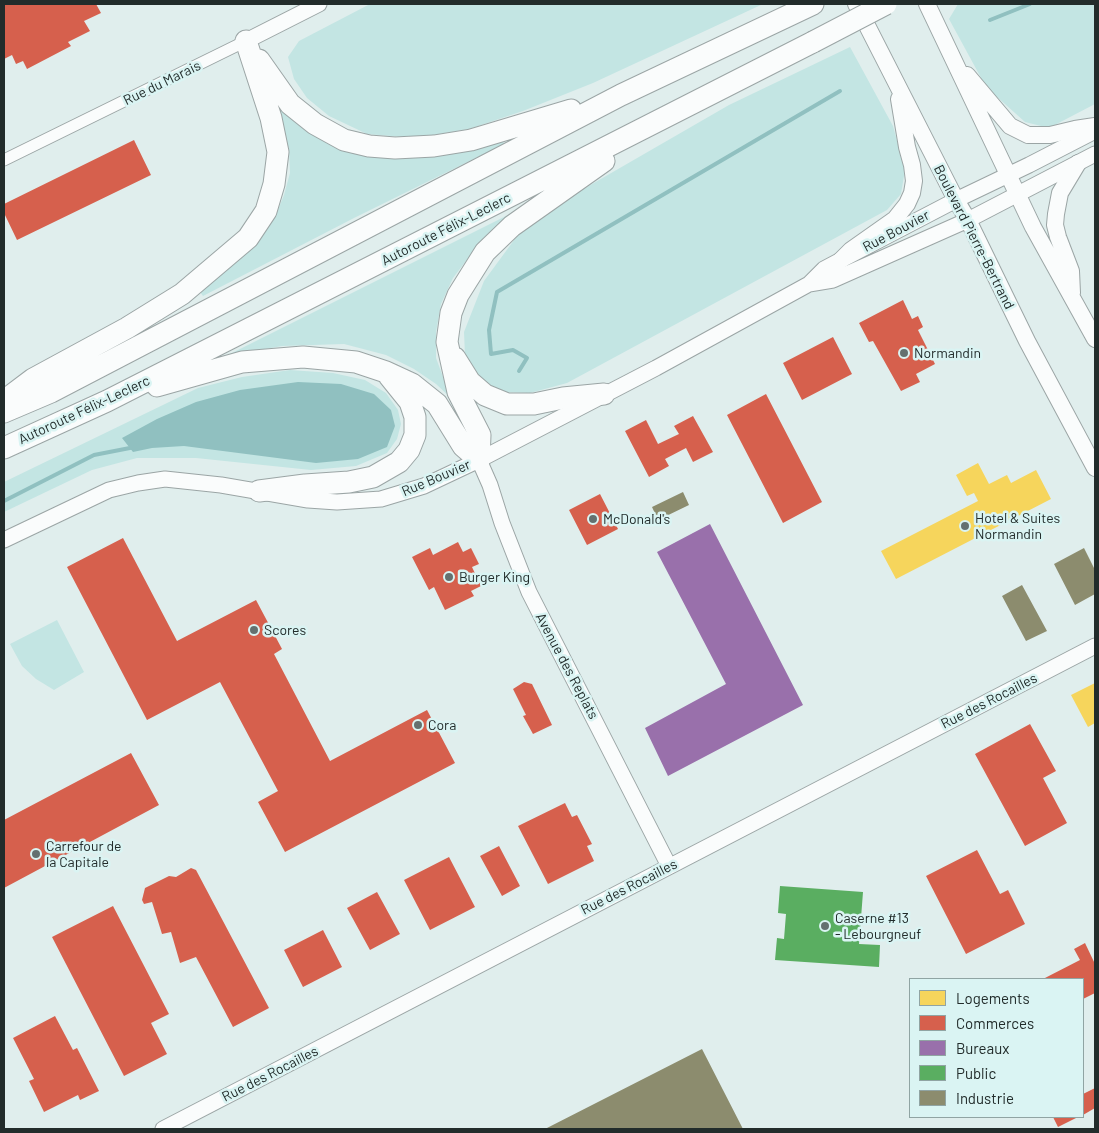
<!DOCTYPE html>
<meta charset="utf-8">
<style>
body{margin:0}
#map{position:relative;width:1099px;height:1133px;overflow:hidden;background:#e0eeed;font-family:Barlow,sans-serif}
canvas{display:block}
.frame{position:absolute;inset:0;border:5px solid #222c2b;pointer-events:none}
.legend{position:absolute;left:909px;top:978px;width:175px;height:140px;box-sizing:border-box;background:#daf4f3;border:1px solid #90a4a3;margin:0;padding:6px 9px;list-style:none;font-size:15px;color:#222c2b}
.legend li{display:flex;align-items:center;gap:10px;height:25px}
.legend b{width:25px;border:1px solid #90a4a3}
</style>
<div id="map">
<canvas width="1099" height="1133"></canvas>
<div class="frame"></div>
<ul class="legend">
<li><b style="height:14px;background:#f6d55c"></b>Logements</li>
<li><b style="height:14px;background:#d6604d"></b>Commerces</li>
<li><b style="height:14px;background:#9970ab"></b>Bureaux</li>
<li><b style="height:14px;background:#5aae61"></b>Public</li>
<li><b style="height:14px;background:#8c8c6e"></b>Industrie</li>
</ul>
</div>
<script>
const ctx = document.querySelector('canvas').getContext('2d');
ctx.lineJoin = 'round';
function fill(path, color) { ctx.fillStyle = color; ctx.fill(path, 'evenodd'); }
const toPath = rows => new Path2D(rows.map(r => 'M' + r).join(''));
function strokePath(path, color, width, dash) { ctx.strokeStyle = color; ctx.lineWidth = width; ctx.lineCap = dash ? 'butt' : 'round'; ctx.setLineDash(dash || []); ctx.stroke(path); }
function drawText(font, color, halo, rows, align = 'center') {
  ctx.font = font + ' Barlow,sans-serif'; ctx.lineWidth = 5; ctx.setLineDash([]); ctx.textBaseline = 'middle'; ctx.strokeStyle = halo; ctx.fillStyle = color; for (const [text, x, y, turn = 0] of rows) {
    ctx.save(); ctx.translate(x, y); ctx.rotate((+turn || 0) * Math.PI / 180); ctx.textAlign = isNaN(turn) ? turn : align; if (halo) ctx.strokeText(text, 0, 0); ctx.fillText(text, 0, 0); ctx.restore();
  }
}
fill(toPath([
 [370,4,763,4,593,83,523,111,469,129,415,138,367,134,329,116,307,98,294,79,288,57,299,41],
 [958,4,1095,4,1095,104,1049,128,1025,122,986,87,949,19],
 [850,47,893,126,905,170,901,194,887,210,567,383,530,393,503,392,486,383,471,370,465,356,464,332,484,281,528,221,729,105],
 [279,102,337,145,502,138,504,144,354,218,203,296,200,292,242,257,266,230,277,212,284,195,290,173,289,150,284,128,273,104],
 [512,213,478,245,453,278,441,304,436,332,436,358,451,398,436,384,414,369,386,355,344,344,282,346,226,356],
 [290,370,333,373,365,380,386,393,398,410,401,424,397,439,387,453,356,466,311,470,196,458,137,458,92,470,4,512,4,482,198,388,242,377],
 [57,620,84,672,54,690,36,679,22,666,10,644]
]), '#c3e5e3');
fill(toPath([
 [298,382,341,384,374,394,391,410,395,426,387,447,358,459,316,463,184,446,152,448,133,452,122,438,157,419,196,402,240,390]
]), '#90c0c0');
fill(toPath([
 [978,463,989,484,1007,475,1011,483,1036,470,1051,499,896,579,881,551,978,501,974,493,967,496,956,475],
 [1095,683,1095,723,1088,727,1071,695]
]), '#f6d55c');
fill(toPath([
 [4,4,96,4,101,13,84,21,90,31,68,42,71,46,27,69,23,61,16,64,12,55,4,59],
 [134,140,151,175,17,240,4,213,4,204],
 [903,300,912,319,918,316,923,327,918,330,935,364,916,374,920,382,901,391,873,341,869,342,859,323],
 [833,337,852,374,802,400,783,363],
 [766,394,822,502,783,523,727,415],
 [693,416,713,452,693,462,686,448,665,459,669,466,649,477,625,431,646,420,658,444,679,434,674,426],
 [600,494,618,529,587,545,569,510],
 [123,538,177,641,256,600,282,649,274,654,330,761,427,710,455,763,285,852,258,802,278,791,220,682,147,720,67,567],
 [458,542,463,552,471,548,479,564,472,567,481,586,471,591,474,596,445,610,434,587,429,590,412,557,430,548,433,555],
 [524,682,532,684,552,725,533,734,523,716,526,715,513,689],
 [1030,724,1056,771,1043,778,1067,823,1025,846,975,754],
 [131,753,159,805,4,888,4,820],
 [565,803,572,817,577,815,592,844,587,846,594,861,548,884,518,826],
 [499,846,520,886,502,896,480,856],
 [977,850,1000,894,1008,890,1025,924,966,954,926,876],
 [449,857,475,907,430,930,404,880],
 [191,868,196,870,269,1008,233,1027,196,957,180,963,171,932,162,934,152,902,144,904,142,900,145,888,169,876,176,877],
 [377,892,400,934,370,950,347,908],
 [113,906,169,1014,151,1023,167,1054,124,1076,52,937],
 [323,930,342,967,303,987,284,950],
 [1085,943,1095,964,1095,993,1083,999,1083,979,1043,979,1080,960,1074,949],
 [55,1016,73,1050,77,1048,99,1091,80,1100,78,1095,44,1112,29,1081,34,1079,13,1038],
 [1095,1088,1095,1108,1083,1115,1083,1094],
 [1053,1117,1078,1117,1058,1127]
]), '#d6604d');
fill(toPath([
 [710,524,803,705,668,776,645,728,726,684,657,552]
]), '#9970ab');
fill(toPath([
 [780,886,863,892,859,944,880,945,879,967,775,960,777,938,784,939,786,914,778,913]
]), '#5aae61');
fill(toPath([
 [683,492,689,505,658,520,652,507],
 [1084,548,1095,570,1095,594,1075,605,1054,564],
 [1022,585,1047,631,1026,641,1002,596],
 [702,1049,743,1129,545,1129]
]), '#8c8c6e');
strokePath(toPath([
 [990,20,1030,4],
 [519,371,527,358,513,350,491,354,489,330,497,292,840,91],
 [4,501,94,455,135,447]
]), '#90c0c0', 4);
const minor = toPath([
 [4,160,246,41]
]);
const tertiary = toPath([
 [246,41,319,4],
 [809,284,833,280,968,220,1095,154],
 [479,460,490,485,502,523,529,592,669,866],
 [4,540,109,490,138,483,165,479,221,485,308,500,337,502,381,499,424,486,479,460,656,368,809,284,824,269,841,260,956,200,1029,165,1095,131],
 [163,1129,1095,646]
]);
const secondary = toPath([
 [856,4,956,200,968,220,1027,341,1095,468],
 [927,4,1033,227,1095,339],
 [967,75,1010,126,1028,135,1050,135,1075,129,1095,126],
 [841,260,851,250,895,219,907,204,912,193,914,181,912,165,907,147,899,99],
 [1072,293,1071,271,1058,237,1055,225,1056,214,1060,193,1078,163]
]);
const motorway = toPath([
 [259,60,290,104,315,124,344,140,369,146,395,148,434,146,471,140,571,110],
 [455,358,470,382,485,395,507,404,534,404,563,398,604,394],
 [157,386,242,362,303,357,356,362,386,372,412,384,437,404,463,446,479,460],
 [4,401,33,379,127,328,182,294,248,238,266,211,274,184,278,152,271,118,246,41],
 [4,412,51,392,621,95,813,4],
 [4,448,107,401,813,42],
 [479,460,480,435,458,392,447,342,451,313,458,295,485,252,512,226,604,161],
 [259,491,305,485,349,482,373,477,399,462,409,450,415,435,415,417,410,402,389,376]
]);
strokePath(minor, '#9ba5a5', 13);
strokePath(tertiary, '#9ba5a5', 17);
strokePath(secondary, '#9ba5a5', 18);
strokePath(motorway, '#9ba5a5', 23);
strokePath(minor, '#fafcfc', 11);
strokePath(tertiary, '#fafcfc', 15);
strokePath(secondary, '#fafcfc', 16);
strokePath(motorway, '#fafcfc', 21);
const motorwayBridge = toPath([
 [813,42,886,4]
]);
strokePath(motorwayBridge, '#9ba5a5', 23, []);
strokePath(motorwayBridge, '#fafcfc', 21);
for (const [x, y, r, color] of [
 [904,353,5,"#64706f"],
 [593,519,5,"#64706f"],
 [965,526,5,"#64706f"],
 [449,577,5,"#64706f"],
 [254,630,5,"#64706f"],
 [418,725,5,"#64706f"],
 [36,854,5,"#64706f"],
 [825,926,5,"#64706f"]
]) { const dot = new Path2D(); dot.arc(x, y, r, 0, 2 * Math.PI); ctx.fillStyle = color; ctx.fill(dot); strokePath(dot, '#daf4f3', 2); }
drawText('14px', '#222c2b', '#daf4f3', [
 ["Rue du Marais",162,83,-26],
 ["Autoroute Félix-Leclerc",446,229,-27],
 ["Rue Bouvier",896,231,-28],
 ["Boulevard Pierre-Bertrand",974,237,63],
 ["Autoroute Félix-Leclerc",84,410,-25],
 ["Rue Bouvier",436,478,-23],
 ["Avenue des Replats",567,666,62],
 ["Rue des Rocailles",989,701,-27],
 ["Rue des Rocailles",629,887,-27],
 ["Rue des Rocailles",270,1074,-27]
]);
drawText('14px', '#222c2b', '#daf4f3', [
 ["Normandin",914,353],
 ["Hotel & Suites",975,518],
 ["Normandin",975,534],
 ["McDonald's",603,519],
 ["Burger King",459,577],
 ["Scores",264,630],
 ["Cora",428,725],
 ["Carrefour de",46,846],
 ["la Capitale",46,862],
 ["Caserne #13",835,918],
 ["- Lebourgneuf",835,934]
], 'left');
</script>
